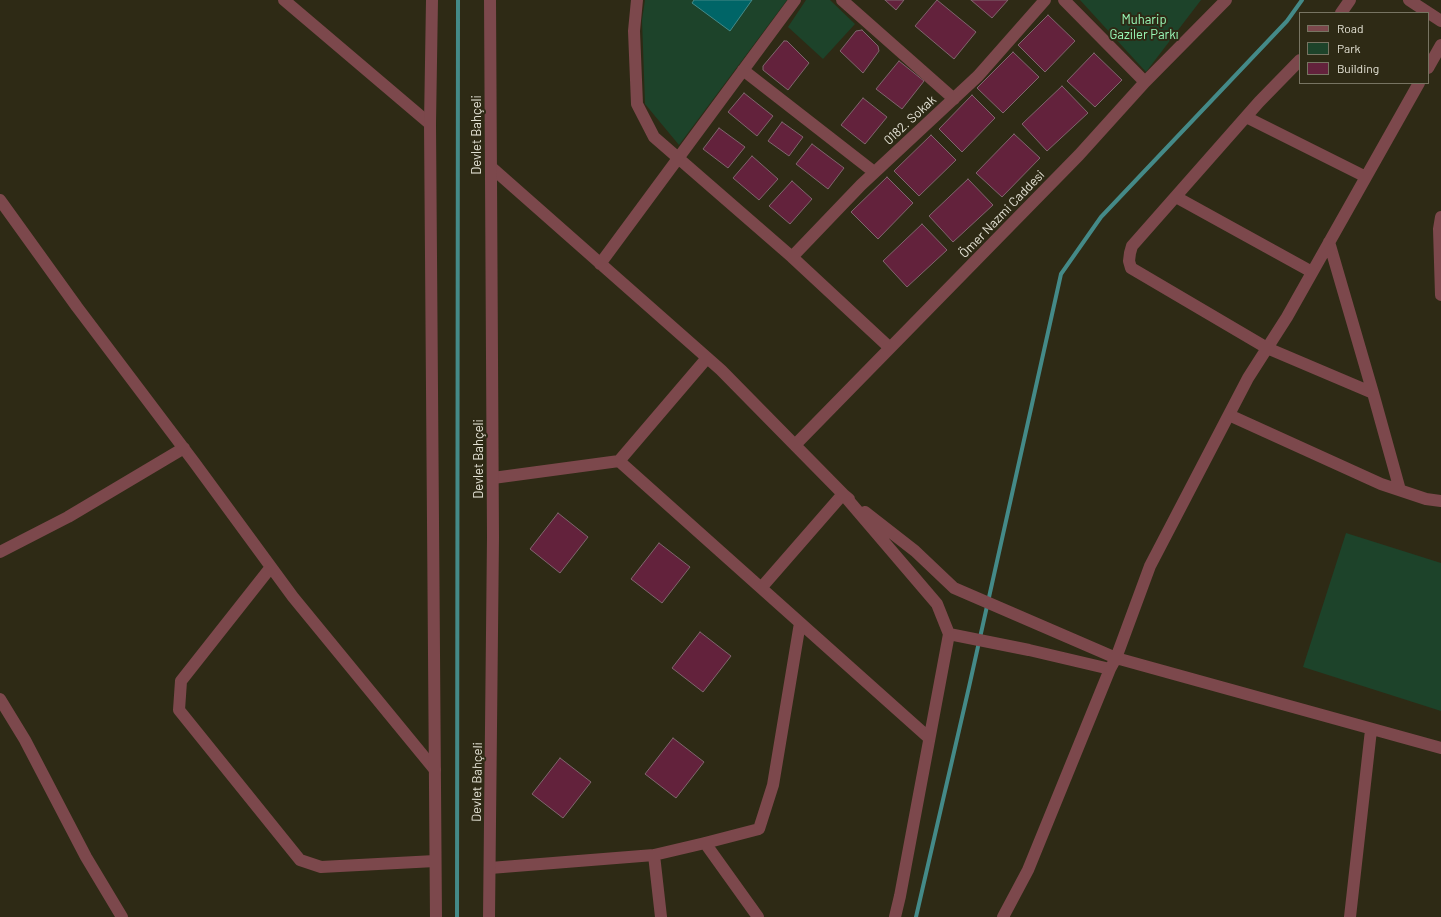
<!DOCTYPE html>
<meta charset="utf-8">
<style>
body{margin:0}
#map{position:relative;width:1441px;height:917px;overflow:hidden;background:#2e2a15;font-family:Barlow,sans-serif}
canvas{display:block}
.legend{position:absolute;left:1299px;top:12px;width:130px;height:72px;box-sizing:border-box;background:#2e2a15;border:1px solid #777462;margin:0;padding:5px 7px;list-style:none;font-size:12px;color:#e4e2d5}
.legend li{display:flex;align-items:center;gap:8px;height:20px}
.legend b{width:20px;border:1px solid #777462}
</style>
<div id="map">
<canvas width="1441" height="917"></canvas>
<ul class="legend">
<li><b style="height:5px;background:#7c484c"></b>Road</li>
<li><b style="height:11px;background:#1d432a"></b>Park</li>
<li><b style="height:11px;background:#63223c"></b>Building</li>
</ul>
</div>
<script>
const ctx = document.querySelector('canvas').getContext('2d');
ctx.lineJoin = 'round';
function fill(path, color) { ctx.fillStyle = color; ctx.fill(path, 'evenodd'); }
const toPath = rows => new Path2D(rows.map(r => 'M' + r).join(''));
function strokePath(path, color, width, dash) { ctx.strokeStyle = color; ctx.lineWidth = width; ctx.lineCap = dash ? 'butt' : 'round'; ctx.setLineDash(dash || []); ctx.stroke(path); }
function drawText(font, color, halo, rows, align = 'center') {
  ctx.font = font + ' Barlow,sans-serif'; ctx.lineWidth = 4; ctx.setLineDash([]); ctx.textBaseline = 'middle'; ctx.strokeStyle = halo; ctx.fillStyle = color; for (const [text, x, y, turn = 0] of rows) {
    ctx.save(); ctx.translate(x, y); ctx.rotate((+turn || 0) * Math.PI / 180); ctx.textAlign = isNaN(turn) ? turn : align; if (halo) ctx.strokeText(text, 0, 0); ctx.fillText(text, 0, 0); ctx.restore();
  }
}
fill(toPath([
 [645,0,787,0,679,145,645,104,642,20],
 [806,0,830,0,855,24,823,59,788,27],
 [1080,0,1201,0,1146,72],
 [1346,533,1441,563,1441,711,1303,667]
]), '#1d432a');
const water = toPath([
 [694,0,752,0,730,31,692,3,694,0]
]);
fill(water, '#006567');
strokePath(water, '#448a88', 1);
strokePath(toPath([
 [457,917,458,0],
 [916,917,969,687,1061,274,1101,217,1287,21,1302,0]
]), '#448a88', 4);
const building = toPath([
 [885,0,904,0,896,10,885,0],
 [937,0,976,32,954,59,915,26,937,0],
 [971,0,1008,0,992,18,971,0],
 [1048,15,1075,41,1045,72,1018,45,1048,15],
 [862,30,878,46,879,51,863,73,840,51,856,31,862,30],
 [784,41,787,41,809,63,788,90,763,70,763,66,784,41],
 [1013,52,1039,77,1003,113,977,88,1013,52],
 [1094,53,1122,80,1095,107,1067,81,1094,53],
 [899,61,924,81,902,109,876,89,899,61],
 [1062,86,1088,113,1047,151,1022,124,1062,86],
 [744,93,773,116,757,136,728,112,744,93],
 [972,95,995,118,962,152,939,129,972,95],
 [863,98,887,117,865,144,841,125,863,98],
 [782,122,803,137,789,156,768,141,782,122],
 [719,128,745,147,728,168,703,149,719,128],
 [1014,134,1040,158,1002,197,976,173,1014,134],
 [931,135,956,160,919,196,894,171,931,135],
 [812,144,844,168,828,189,796,164,812,144],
 [752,156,778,179,759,200,733,178,752,156],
 [887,177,913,203,878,239,851,212,887,177],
 [968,179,993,205,953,242,929,216,968,179],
 [792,181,812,199,790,224,769,206,792,181],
 [922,224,947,250,907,287,883,261,922,224],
 [558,513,588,537,560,573,530,549,558,513],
 [659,543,690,567,662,603,631,579,659,543],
 [700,632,731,656,703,692,672,668,700,632],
 [673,738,704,762,676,798,645,774,673,738],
 [560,758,591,782,563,818,532,794,560,758]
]);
fill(building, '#63223c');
strokePath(building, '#80666e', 1);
strokePath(toPath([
 [284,0,430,124],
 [637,0,634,31,637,104,654,137,792,257,890,348],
 [842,0,954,99],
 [1064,0,1145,82],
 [1409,0,1441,21],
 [1341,13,1350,0],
 [1300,60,1259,102,1132,246,1130,253,1129,261,1131,268,1267,348,1373,393],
 [1428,68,1441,45],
 [743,70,874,172],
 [1246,117,1366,177],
 [491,167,721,370,843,494,937,604,949,634,1029,650,1110,669],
 [1176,197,1312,272],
 [0,200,77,307,194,462,293,597,435,770],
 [1329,242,1373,393,1400,490],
 [792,257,861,185,978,76,1045,0],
 [600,264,795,0],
 [1229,415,1381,484,1426,499,1441,501],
 [795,445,1079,155,1145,82,1226,0],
 [619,461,929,738],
 [493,478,619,461,707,358],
 [865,512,915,551,954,588,1116,658,1441,748],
 [0,552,68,517,184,448],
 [271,567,181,681,179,710,300,860,321,867,435,861],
 [761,588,843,494,849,499],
 [0,699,25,740,86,857,122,917],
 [705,843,758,917],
 [654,855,661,917],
 [490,868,654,855,705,843,759,829,773,785,800,623],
 [895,917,900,896,949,634],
 [1003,917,1028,870,1110,669,1116,658,1150,566,1248,378,1287,317,1419,83],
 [1350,917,1371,730]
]), '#7c484c', 12);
strokePath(toPath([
 [432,0,430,124,436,917],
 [1441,217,1439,229,1441,295],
 [489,917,493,537,490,0]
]), '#7c484c', 12);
drawText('13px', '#9afab8', '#2e2a15', [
 ["Muharip",1144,20],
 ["Gaziler Parkı",1144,35]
]);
drawText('13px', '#e4e2d5', '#2e2a15', [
 ["0182. Sokak",910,120,-43],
 ["Devlet Bahçeli",477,135,-90],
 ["Ömer Nazmi Caddesi",1002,214,-46],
 ["Devlet Bahçeli",479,459,-90],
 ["Devlet Bahçeli",477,782,-89]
]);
</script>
